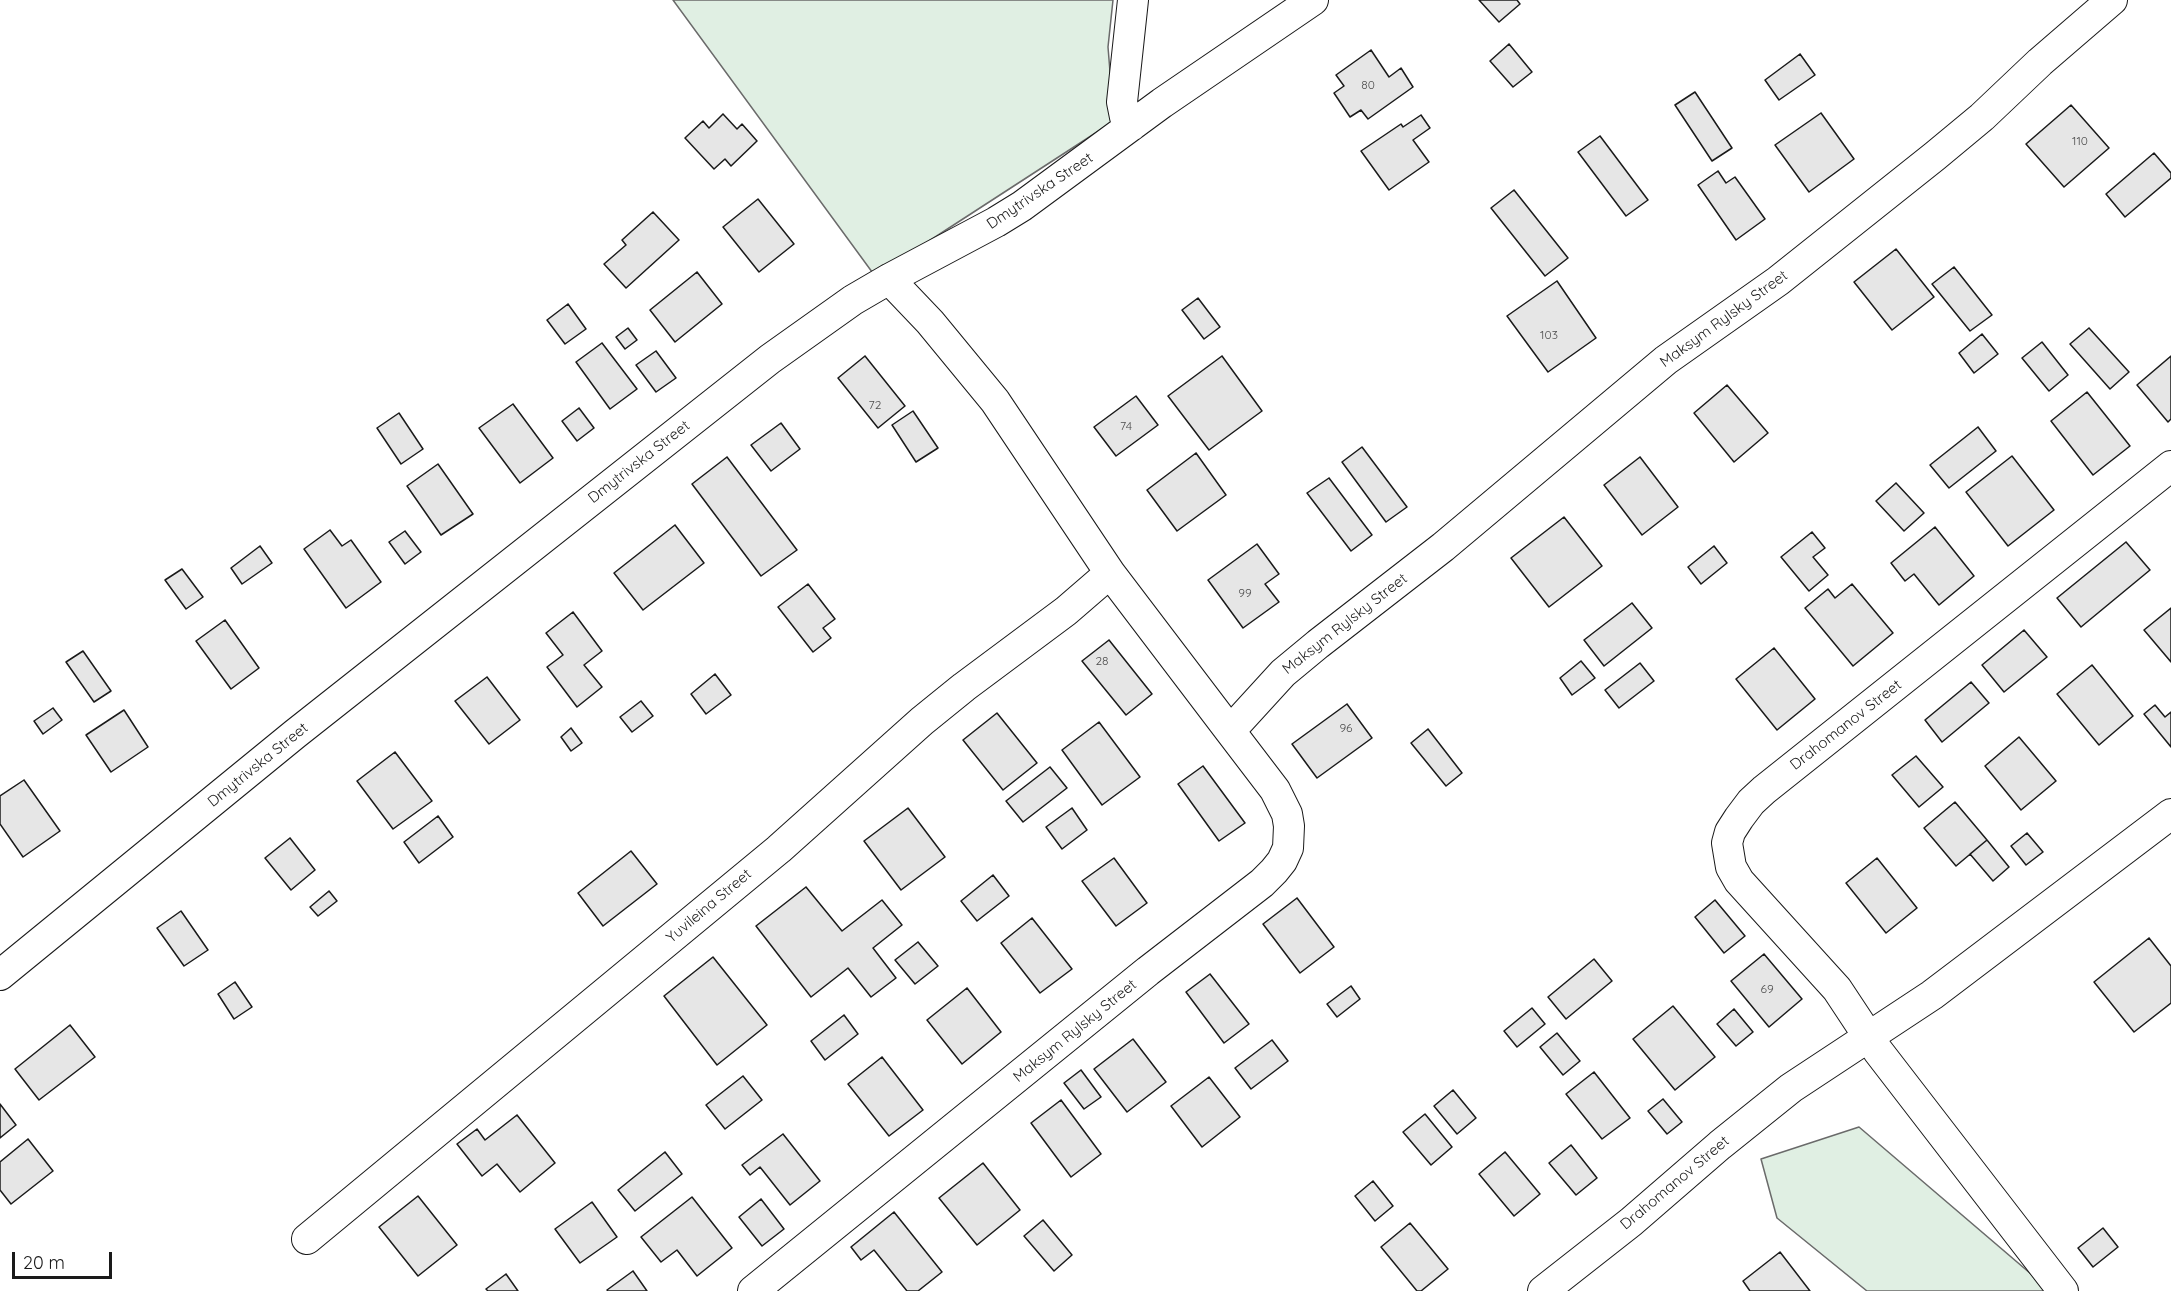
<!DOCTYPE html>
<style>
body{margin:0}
#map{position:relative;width:2171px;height:1291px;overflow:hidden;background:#fff;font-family:Quicksand,sans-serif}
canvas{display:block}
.scale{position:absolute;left:12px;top:1252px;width:100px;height:27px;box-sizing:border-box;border:3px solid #1a1a1a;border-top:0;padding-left:8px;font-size:18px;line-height:21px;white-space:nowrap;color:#1a1a1a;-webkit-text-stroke:4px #fff;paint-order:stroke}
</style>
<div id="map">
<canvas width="2171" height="1291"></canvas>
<div class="scale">20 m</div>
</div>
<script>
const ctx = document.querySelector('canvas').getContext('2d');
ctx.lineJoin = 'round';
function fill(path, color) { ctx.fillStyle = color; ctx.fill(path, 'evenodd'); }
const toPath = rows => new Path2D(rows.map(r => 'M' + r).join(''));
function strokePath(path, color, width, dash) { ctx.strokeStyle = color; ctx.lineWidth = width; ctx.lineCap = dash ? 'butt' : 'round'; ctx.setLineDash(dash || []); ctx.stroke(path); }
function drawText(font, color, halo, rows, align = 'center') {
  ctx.font = font + ' Quicksand,sans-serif'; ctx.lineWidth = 4.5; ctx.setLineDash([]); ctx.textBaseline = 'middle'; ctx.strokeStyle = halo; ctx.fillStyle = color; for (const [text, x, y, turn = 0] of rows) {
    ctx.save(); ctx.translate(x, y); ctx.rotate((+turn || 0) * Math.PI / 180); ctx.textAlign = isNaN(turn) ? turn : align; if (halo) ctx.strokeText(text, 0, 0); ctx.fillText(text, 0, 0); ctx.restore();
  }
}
const green = toPath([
 [673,0,1113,0,1108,47,1114,121,875,276,673,0],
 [1859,1127,2051,1291,1867,1291,1777,1218,1761,1159,1859,1127]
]);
fill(green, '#e0efe3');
strokePath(green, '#6a6a6a', 1.5);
const building = toPath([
 [1479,0,1517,0,1520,4,1499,22,1479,0],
 [1509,44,1532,72,1513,87,1490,61,1509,44],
 [1371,50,1389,77,1401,68,1413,87,1368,119,1361,110,1350,117,1334,93,1344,86,1336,75,1371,50],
 [1800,54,1815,75,1779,100,1765,80,1800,54],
 [1695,92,1732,148,1712,161,1675,105,1695,92],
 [2071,105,2109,148,2064,187,2026,144,2071,105],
 [1821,113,1854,159,1809,192,1775,145,1821,113],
 [723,114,737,129,742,124,757,141,731,166,725,159,714,169,685,138,703,121,709,128,723,114],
 [1421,115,1430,128,1413,140,1429,162,1389,190,1361,151,1401,124,1403,127,1421,115],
 [1600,136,1648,200,1626,216,1578,152,1600,136],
 [2154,153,2171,173,2171,178,2125,217,2106,194,2154,153],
 [1718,171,1726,183,1735,177,1765,219,1736,240,1698,185,1718,171],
 [1514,190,1568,258,1545,276,1491,208,1514,190],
 [758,199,794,244,759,272,723,227,758,199],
 [653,212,679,240,626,288,604,264,626,245,622,240,653,212],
 [1896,249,1934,297,1892,330,1854,282,1896,249],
 [1954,267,1992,315,1970,331,1932,284,1954,267],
 [697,272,722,304,675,342,650,310,697,272],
 [1557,281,1596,338,1548,372,1507,316,1557,281],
 [1198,298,1220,327,1204,339,1182,310,1198,298],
 [568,304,586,329,565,344,547,320,568,304],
 [628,328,637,340,625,349,616,337,628,328],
 [2089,328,2129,372,2110,389,2070,344,2089,328],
 [1982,334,1998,354,1974,373,1959,353,1982,334],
 [2042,342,2068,375,2049,391,2022,358,2042,342],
 [602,343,637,389,610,409,576,362,602,343],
 [656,351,676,378,656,392,636,365,656,351],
 [865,356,905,406,878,428,838,378,865,356],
 [1222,356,1262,411,1209,450,1168,396,1222,356],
 [2171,356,2171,419,2168,422,2137,385,2171,356],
 [1727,385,1768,433,1734,462,1694,413,1727,385],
 [2087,392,2130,446,2093,475,2051,421,2087,392],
 [1136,396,1158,425,1116,456,1094,427,1136,396],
 [513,404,553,458,520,483,479,428,513,404],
 [579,408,594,428,577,441,562,421,579,408],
 [913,411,938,448,916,462,892,425,913,411],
 [399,413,423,449,401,464,377,428,399,413],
 [781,423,800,449,771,471,751,445,781,423],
 [1978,427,1996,451,1949,488,1930,465,1978,427],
 [1362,447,1407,507,1386,522,1342,462,1362,447],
 [1196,453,1226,495,1177,531,1147,490,1196,453],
 [2012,456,2054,510,2008,546,1966,492,2012,456],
 [727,457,797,550,761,576,692,484,727,457],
 [1640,457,1678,507,1642,535,1604,485,1640,457],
 [438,464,473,514,441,535,407,486,438,464],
 [1329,478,1372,535,1351,551,1307,493,1329,478],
 [1896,483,1924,513,1904,531,1876,501,1896,483],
 [1564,517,1602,566,1549,607,1511,558,1564,517],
 [675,525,704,563,643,610,614,573,675,525],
 [1935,527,1974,576,1939,605,1914,574,1905,581,1891,563,1935,527],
 [330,530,342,546,351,540,381,582,346,608,304,549,330,530],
 [405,531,421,552,405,564,389,542,405,531],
 [1812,532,1825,548,1813,557,1828,575,1809,591,1781,557,1812,532],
 [2126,542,2150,570,2081,627,2057,598,2126,542],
 [1257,544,1279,574,1265,584,1279,602,1243,628,1208,580,1257,544],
 [260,546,272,563,242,584,231,568,260,546],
 [1714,546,1727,563,1701,584,1688,567,1714,546],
 [182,569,203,597,186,609,165,580,182,569],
 [808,584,835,619,823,628,831,638,813,652,778,607,808,584],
 [1852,584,1893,633,1853,666,1805,608,1828,589,1835,598,1852,584],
 [1632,603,1652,628,1604,666,1584,640,1632,603],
 [2171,608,2171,662,2144,630,2171,608],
 [573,612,602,651,584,665,602,687,577,707,547,667,563,655,546,633,573,612],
 [225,620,259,668,231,689,196,641,225,620],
 [2024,630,2047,657,2004,692,1982,665,2024,630],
 [1109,640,1152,694,1126,715,1082,661,1109,640],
 [1774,648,1815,699,1777,730,1736,679,1774,648],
 [83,651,111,691,94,702,66,662,83,651],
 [1581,661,1595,678,1572,695,1560,678,1581,661],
 [1640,663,1654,681,1619,708,1605,690,1640,663],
 [2092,665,2133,716,2099,745,2057,694,2092,665],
 [715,674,731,695,706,714,691,694,715,674],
 [487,677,520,720,489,744,455,701,487,677],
 [1971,682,1989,703,1942,742,1925,720,1971,682],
 [641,701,653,716,632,732,620,717,641,701],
 [1347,704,1372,738,1317,778,1292,744,1347,704],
 [2155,705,2165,717,2171,712,2171,747,2144,714,2155,705],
 [53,708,62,720,43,734,34,721,53,708],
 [124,710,148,747,111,772,86,735,124,710],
 [997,713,1037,763,1003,790,963,740,997,713],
 [1099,722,1140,777,1102,805,1062,750,1099,722],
 [571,728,582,743,571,751,561,737,571,728],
 [1428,729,1462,773,1446,786,1411,743,1428,729],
 [2019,737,2056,781,2021,810,1985,766,2019,737],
 [395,752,432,801,393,829,357,781,395,752],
 [1916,756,1943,787,1919,807,1892,775,1916,756],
 [1203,766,1245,823,1219,841,1178,784,1203,766],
 [1050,767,1067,788,1023,822,1006,801,1050,767],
 [24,780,60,831,23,857,0,824,0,796,24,780],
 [1955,802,1987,840,1956,866,1924,828,1955,802],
 [908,808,945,857,901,890,864,841,908,808],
 [1072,808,1087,830,1062,849,1046,827,1072,808],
 [438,816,453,837,419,863,404,842,438,816],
 [2027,833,2043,852,2026,865,2011,846,2027,833],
 [290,838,315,870,291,890,265,858,290,838],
 [1987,840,2009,867,1993,881,1970,854,1987,840],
 [631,851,657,884,603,926,578,893,631,851],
 [1114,858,1147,903,1116,926,1082,881,1114,858],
 [1877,858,1917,908,1886,933,1846,883,1877,858],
 [993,875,1009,896,977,921,961,901,993,875],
 [806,887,842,931,882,900,902,925,873,948,896,978,871,997,848,968,811,997,756,926,806,887],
 [329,891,337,901,318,916,310,907,329,891],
 [1297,898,1334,947,1300,973,1263,924,1297,898],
 [1715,900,1745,936,1724,953,1695,917,1715,900],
 [181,911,208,950,184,966,157,928,181,911],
 [1032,918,1072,969,1040,993,1001,943,1032,918],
 [2149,938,2171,966,2171,1003,2134,1032,2094,982,2149,938],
 [918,942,938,966,915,984,895,960,918,942],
 [1764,954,1802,999,1769,1027,1731,981,1764,954],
 [713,957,767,1025,717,1065,664,996,713,957],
 [1594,959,1612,981,1566,1019,1548,997,1594,959],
 [1210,974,1249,1024,1224,1043,1186,992,1210,974],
 [235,982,252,1007,234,1019,218,994,235,982],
 [1351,986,1360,999,1337,1017,1327,1004,1351,986],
 [967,988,1001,1032,962,1064,927,1020,967,988],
 [1673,1006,1715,1057,1675,1090,1633,1039,1673,1006],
 [1532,1008,1545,1024,1517,1047,1504,1031,1532,1008],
 [1734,1009,1753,1032,1736,1046,1717,1024,1734,1009],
 [844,1015,858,1034,825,1060,811,1041,844,1015],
 [70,1025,95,1057,39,1100,15,1069,70,1025],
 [1557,1033,1580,1061,1563,1075,1540,1047,1557,1033],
 [1133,1039,1166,1082,1127,1112,1094,1069,1133,1039],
 [1272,1040,1288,1061,1251,1089,1235,1068,1272,1040],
 [882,1057,923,1110,889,1136,848,1084,882,1057],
 [1081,1070,1101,1097,1084,1109,1064,1083,1081,1070],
 [1594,1072,1630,1118,1602,1139,1566,1094,1594,1072],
 [743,1076,762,1100,725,1129,706,1105,743,1076],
 [1209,1077,1240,1117,1202,1147,1171,1106,1209,1077],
 [1453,1090,1476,1118,1457,1134,1434,1106,1453,1090],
 [1663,1099,1682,1122,1667,1134,1648,1111,1663,1099],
 [1061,1100,1101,1154,1071,1177,1031,1123,1061,1100],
 [0,1104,16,1125,0,1138,0,1104],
 [1425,1114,1452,1147,1431,1165,1403,1132,1425,1114],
 [517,1115,555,1163,520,1192,497,1164,482,1176,457,1144,477,1129,485,1140,517,1115],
 [783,1134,820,1181,790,1205,760,1167,750,1175,742,1165,783,1134],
 [28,1139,53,1171,11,1204,0,1190,0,1162,28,1139],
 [1571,1145,1597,1178,1576,1195,1549,1163,1571,1145],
 [665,1152,682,1174,635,1211,618,1190,665,1152],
 [1505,1152,1540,1194,1514,1216,1479,1174,1505,1152],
 [983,1163,1020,1210,977,1245,939,1198,983,1163],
 [1373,1181,1393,1206,1375,1221,1355,1196,1373,1181],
 [418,1196,457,1245,418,1276,379,1227,418,1196],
 [692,1197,732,1248,697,1276,677,1250,661,1262,641,1237,692,1197],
 [761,1199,784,1229,762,1246,739,1217,761,1199],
 [592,1202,617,1237,580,1263,555,1229,592,1202],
 [894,1212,942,1272,918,1291,907,1291,874,1250,861,1260,851,1247,894,1212],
 [1043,1220,1072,1255,1054,1271,1024,1236,1043,1220],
 [1410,1223,1448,1269,1421,1291,1417,1291,1381,1247,1410,1223],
 [2103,1228,2118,1247,2093,1267,2078,1248,2103,1228],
 [1780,1252,1810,1291,1750,1291,1743,1281,1780,1252],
 [633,1271,647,1291,608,1291,607,1290,633,1271],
 [506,1274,518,1291,488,1291,486,1289,506,1274]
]);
fill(building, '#e6e6e6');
strokePath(building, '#1a1a1a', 1.5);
const street = toPath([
 [1131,126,1125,117,1122,102,1133,0],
 [889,279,930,322,995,401,1110,573,1230,731],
 [0,975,295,734,770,359,853,300,889,279,996,222,1022,206,1162,103,1313,0],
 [307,1239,779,849,922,721,964,687,1066,611,1110,573],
 [753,1291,1148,971,1262,883,1274,871,1282,861,1288,848,1289,826,1287,814,1275,790,1230,731,1283,673,1318,644,1443,547,1666,360,1778,281,1935,156,1982,117,2040,62,2112,0],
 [1543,1291,1631,1222,1720,1145,1791,1088,1932,995,2171,814],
 [2063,1291,1878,1051,1837,989,1739,881,1731,867,1727,843,1730,832,1739,818,1751,802,1764,790,2171,466]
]);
strokePath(street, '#1a1a1a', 32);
strokePath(street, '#fff', 30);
drawText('12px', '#4d4d4d', null, [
 ["80",1368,85],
 ["110",2080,141],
 ["103",1549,335],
 ["72",875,405],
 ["74",1126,426],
 ["99",1245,593],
 ["28",1102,661],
 ["96",1346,728],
 ["69",1767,989]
]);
drawText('15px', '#1a1a1a', '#fff', [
 ["Dmytrivska Street",1040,191,-34],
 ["Maksym Rylsky Street",1724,319,-36],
 ["Dmytrivska Street",639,462,-38],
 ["Maksym Rylsky Street",1345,624,-38],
 ["Drahomanov Street",1846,725,-38],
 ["Dmytrivska Street",258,765,-39],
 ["Yuvileina Street",709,906,-40],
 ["Maksym Rylsky Street",1075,1031,-39],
 ["Drahomanov Street",1675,1183,-40]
]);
</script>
